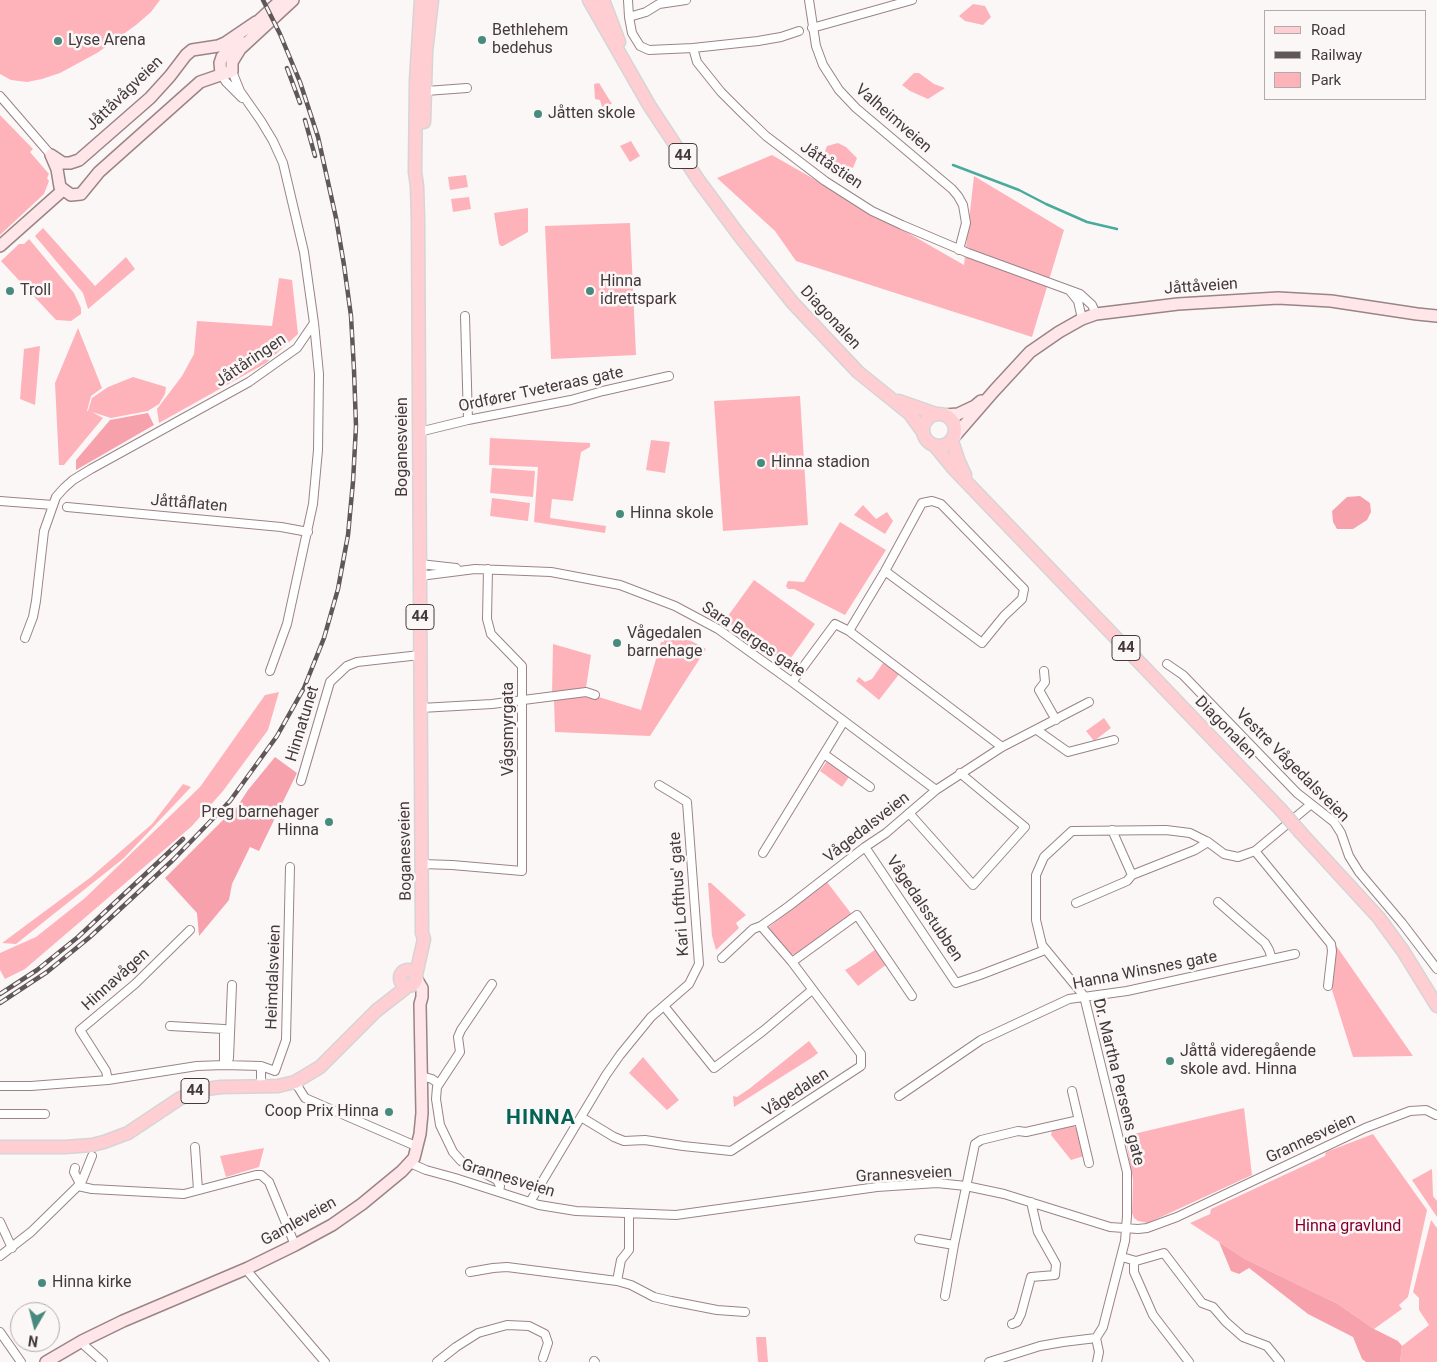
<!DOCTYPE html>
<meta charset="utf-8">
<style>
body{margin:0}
#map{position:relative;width:1437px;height:1362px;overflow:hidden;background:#fcf7f7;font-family:Roboto,sans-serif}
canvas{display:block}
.legend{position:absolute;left:1264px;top:10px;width:162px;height:90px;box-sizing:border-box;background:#fcf7f7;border:1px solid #b2abac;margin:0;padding:6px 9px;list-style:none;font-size:15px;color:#443a3b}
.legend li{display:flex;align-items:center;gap:10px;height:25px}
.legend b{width:25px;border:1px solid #b2abac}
.north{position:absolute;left:10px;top:1302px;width:50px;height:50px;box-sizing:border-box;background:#fcf7f7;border:1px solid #b2abac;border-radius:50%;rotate:188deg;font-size:14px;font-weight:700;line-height:20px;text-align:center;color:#443a3b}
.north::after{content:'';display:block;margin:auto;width:18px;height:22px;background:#488b7e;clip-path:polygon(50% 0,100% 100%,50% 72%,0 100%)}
</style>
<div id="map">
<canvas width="1437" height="1362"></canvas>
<ul class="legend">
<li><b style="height:6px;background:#feced3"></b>Road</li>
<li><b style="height:6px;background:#605758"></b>Railway</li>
<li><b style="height:14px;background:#feb3bb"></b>Park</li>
</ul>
<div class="north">N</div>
</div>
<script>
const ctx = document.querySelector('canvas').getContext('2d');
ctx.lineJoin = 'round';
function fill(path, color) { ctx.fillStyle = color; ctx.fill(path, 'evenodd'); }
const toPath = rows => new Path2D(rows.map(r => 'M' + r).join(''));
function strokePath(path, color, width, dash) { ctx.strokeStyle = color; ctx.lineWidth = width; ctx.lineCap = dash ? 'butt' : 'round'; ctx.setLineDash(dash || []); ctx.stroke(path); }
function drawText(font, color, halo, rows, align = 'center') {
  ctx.font = font + ' Roboto,sans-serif'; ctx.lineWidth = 5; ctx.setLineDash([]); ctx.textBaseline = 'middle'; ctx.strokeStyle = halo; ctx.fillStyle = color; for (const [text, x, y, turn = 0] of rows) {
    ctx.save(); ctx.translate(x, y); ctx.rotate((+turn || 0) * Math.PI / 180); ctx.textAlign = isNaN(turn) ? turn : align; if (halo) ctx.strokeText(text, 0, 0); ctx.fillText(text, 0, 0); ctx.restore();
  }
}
fill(toPath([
 [0,0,160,0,151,12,136,25,97,53,60,73,42,79,27,82,11,80,0,74],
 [973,4,985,6,991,17,983,25,965,21,959,16],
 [914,73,919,73,934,84,945,88,928,99,910,91,902,85],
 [599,83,612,104,602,107,600,100,595,99,594,84],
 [0,115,33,149,30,152,49,174,47,178,49,181,44,194,0,235],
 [631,141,640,156,630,162,620,146],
 [838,143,846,147,857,158,853,168,834,163,827,158,825,151,827,146],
 [772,155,964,265,974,176,1064,230,1032,337,796,261,775,231,717,178],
 [466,175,468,187,450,190,448,177],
 [469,197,471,209,453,212,451,199],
 [528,208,528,232,503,246,501,246,499,244,494,213],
 [630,223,636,355,551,359,545,226],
 [43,228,95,286,126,257,135,269,88,309,83,293,35,236],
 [29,239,74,293,81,308,81,314,78,316,71,321,56,320,1,261,19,244,24,244],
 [279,278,292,280,298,334,266,363,159,423,157,409,182,376,194,354,197,321,272,326],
 [78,328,102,388,91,396,87,411,88,411,92,398,108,387,133,377,166,387,165,394,159,404,148,411,111,418,92,412,103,418,64,465,59,465,55,383],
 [40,346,35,405,20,399,24,349],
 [800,396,808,525,723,531,714,401],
 [490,438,590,443,590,447,581,452,573,501,552,499,550,518,606,526,605,533,534,522,538,467,489,465],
 [651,440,670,442,665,473,646,470],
 [492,468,535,471,533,497,490,493],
 [492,498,530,503,528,521,490,516],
 [863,505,876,519,887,512,893,521,885,534,854,515],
 [840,522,886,550,845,615,794,589,788,589,786,586,788,581,804,582],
 [754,580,815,624,786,665,725,620],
 [675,632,706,649,650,736,555,732,554,699,589,694,641,710,661,642,664,642,665,637,671,639,672,633],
 [553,644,591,655,586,688,552,693],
 [883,663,900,673,879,700,856,681,859,677,865,682,872,679],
 [279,692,268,730,223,791,192,826,25,969,5,979,0,970,0,953,36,937,85,898,200,787,265,695],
 [1104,718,1111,728,1094,741,1086,731],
 [827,761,849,777,842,787,820,771],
 [183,784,191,787,124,858,16,944,2,943,91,877,152,824],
 [827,882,853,916,799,954,789,955,770,931,769,927],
 [708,883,711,883,746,915,736,923,739,928,716,950,712,936],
 [1335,944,1413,1056,1353,1057,1331,987],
 [876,949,887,964,858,986,845,970,855,964],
 [809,1041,818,1053,813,1057,734,1107,733,1096,737,1097,749,1089],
 [643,1057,679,1100,667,1110,629,1073],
 [1244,1108,1252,1175,1148,1223,1138,1221,1134,1218,1132,1213,1133,1180,1125,1136],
 [1069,1125,1074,1126,1079,1132,1084,1156,1071,1160,1051,1135,1052,1131,1055,1129],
 [1373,1134,1427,1210,1408,1297,1399,1305,1402,1309,1374,1329,1338,1304,1245,1259,1190,1223,1210,1214,1211,1209,1325,1156,1326,1152],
 [264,1148,259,1167,226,1177,220,1156],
 [1432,1169,1433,1196,1437,1201,1437,1217,1412,1180],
 [1431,1220,1437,1228,1437,1362,1400,1362,1402,1346,1429,1325,1419,1310,1419,1298,1413,1292],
 [756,1337,766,1337,768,1362,758,1362]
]), '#feb3bb');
fill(toPath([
 [148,413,154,425,76,470,76,460,110,420],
 [1360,496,1370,503,1371,512,1367,520,1353,529,1337,529,1333,522,1332,511,1347,497],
 [275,757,297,773,259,851,250,847,232,884,229,900,199,936,197,913,165,878,225,818,229,819,248,790],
 [1219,1242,1245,1259,1338,1304,1374,1329,1398,1341,1402,1346,1400,1362,1366,1362,1362,1359,1353,1337,1308,1314,1249,1268,1239,1274,1231,1271]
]), '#f6a1ac');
strokePath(toPath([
 [953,165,1019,190,1046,204,1087,222,1117,229]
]), '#49ab9b', 2.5);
const street = toPath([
 [628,0,629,17],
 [686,0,659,4,646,12,629,17,632,33,640,46,649,50,693,48,697,62,721,92,742,113,766,136,825,181,872,211,902,225,968,253,1080,294,1092,305,1096,314],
 [809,0,816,46,823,65,839,90,856,108,952,189,958,196,963,205,966,223,959,250],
 [812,28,912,0],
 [693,48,758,41,781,37,799,31],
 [232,71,240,91,261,121,273,141,283,163,304,252,314,323,319,374,318,450,313,504,287,624,270,671],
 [221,74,226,82,242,98],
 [426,91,467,88],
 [0,96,51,155],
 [1070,291,1078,301,1082,319],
 [465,316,468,420],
 [419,432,468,420,571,400,603,391,669,376],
 [0,501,53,505],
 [67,507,281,527,308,532],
 [420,564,456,568],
 [420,576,475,569,551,572,620,585,675,606,718,629,792,682,936,790],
 [849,631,1002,747],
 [25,638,33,617,36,601,44,531,56,497,64,488,73,480,91,469,249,382,297,348,314,323],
 [1167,664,1183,675,1297,793,1334,822,1341,833,1349,856,1359,872,1402,923,1437,969],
 [1044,671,1045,682,1039,690,1056,720],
 [792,682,835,624,849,631,885,571,922,503,932,501,941,504,1024,589,1022,599,1004,616,982,643,885,571],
 [421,708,492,704,586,692,595,695],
 [1037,730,1068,752,1114,740],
 [824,754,870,787],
 [301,781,330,682,347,666,357,662,420,655],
 [909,813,973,885,1025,827,960,773],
 [1112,830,1132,875,1195,850,1208,842],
 [865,847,956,983,980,975,1045,950],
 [1255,851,1331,944,1332,951,1328,986],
 [763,853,844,721],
 [422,864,452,865,522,871,522,666,491,634,487,619,488,569],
 [1218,902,1265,943,1269,950,1272,959],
 [1076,903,1127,881,1132,875],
 [722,958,753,929,761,926,789,906,865,847,886,833,936,790,1002,747,1089,702],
 [792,962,857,915,912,996],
 [492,984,461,1030,458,1037,460,1052,437,1087,436,1099,440,1125,453,1152,461,1161,497,1180,500,1186,499,1192],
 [664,1006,714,1068,763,1031,812,990],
 [170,1026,224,1029,224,1065],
 [229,1058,232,985],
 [261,1066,275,1071,286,1040,290,867],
 [421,1076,432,1079,439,1084],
 [108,1080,106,1071,80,1030,135,984,190,930],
 [295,1082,305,1098,418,1147],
 [0,1086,31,1086,108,1080,197,1066,224,1065,261,1066,261,1086],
 [1072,1091,1089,1163],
 [899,1096,981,1040,1069,999,1127,991,1295,954],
 [0,1114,45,1114],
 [581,1117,614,1137,624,1141,645,1140,683,1146,731,1151,861,1066,861,1054,792,962,761,926],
 [195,1147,198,1190],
 [410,1163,426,1170,455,1178,539,1205,576,1211,676,1215,877,1187,937,1183,966,1186,1004,1194,1110,1227,1138,1229,1147,1228,1177,1217,1365,1128,1410,1111,1426,1110,1436,1115],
 [75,1168,74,1172,80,1184],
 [78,1186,92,1189,184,1194,256,1175,261,1175,269,1182,295,1245],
 [530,1202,606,1075,620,1055,651,1017,689,984,699,964,687,802,659,785],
 [0,1222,12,1248],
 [919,1239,954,1245,975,1144,981,1140,1018,1131,1026,1132,1079,1120],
 [0,1256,31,1232,78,1186,82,1181,92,1156],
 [1122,1257,1136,1261,1164,1253,1202,1303,1213,1307,1226,1322,1243,1337,1267,1346,1280,1362],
 [1134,1261,1134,1272,1153,1315,1189,1362],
 [248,1268,249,1273,325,1362],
 [470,1272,493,1268,507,1267,617,1281,631,1285,654,1297,671,1301,717,1310,745,1312],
 [617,1281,621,1260,629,1250,629,1213],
 [945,1296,954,1245],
 [1012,1324,1017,1322,1021,1314,1031,1277,1055,1275,1056,1264,1038,1232,1031,1202],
 [0,1332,21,1362],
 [82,1341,85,1346,103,1362],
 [594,1361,595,1362],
 [437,1362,456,1347,478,1333,507,1325,529,1326,545,1334,548,1343,543,1358],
 [989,1362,1040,1346,1063,1342,1096,1338],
 [1097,1362,1099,1352,1096,1338,1103,1327,1125,1241,1127,1216,1127,1172,1084,996,1042,945,1036,920,1036,875,1044,857,1072,831,1166,830,1190,833,1208,842,1224,854,1238,857,1255,851,1310,805]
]);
const secondary = toPath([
 [252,27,281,0],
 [221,74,220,63,222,57,239,40],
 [51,155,57,169,60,187,71,195,81,194,99,172,200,82,232,71,232,62,240,49,293,0],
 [51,155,63,163,70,163,79,160,150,98,170,76,186,55,192,50,218,46,225,43,256,22],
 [0,246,63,190],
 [945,415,958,414,975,406,981,401],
 [954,437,994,391,1030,352,1059,332,1082,319,1096,314,1178,304,1278,298,1331,301,1417,314,1437,316],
 [46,1362,82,1341,123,1321,248,1268,295,1245,332,1225,362,1204,402,1171,414,1158,420,1134,422,1113,420,1004,422,997,422,988,416,978]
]);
const primary = toPath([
 [589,0,649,105,699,181,739,235,792,302,858,372,910,414,923,432],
 [603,0,619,42],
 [424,122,426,52,432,0],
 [899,401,936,414],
 '923 430a16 16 0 1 1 32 0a16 16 0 1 1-32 0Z',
 [952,441,959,462,965,475],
 [935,446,953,468,1281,810],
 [1301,833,1379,918,1403,951,1437,1006],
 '400 978a8 8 0 1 1 16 0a8 8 0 1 1-16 0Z',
 [416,975,424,939,422,933,421,767,418,221,417,186,415,172,416,81,421,0],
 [0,1147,65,1147,92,1145,104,1142,128,1133,179,1099,198,1090,221,1087,278,1086,295,1082,320,1067,376,1011,408,986]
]);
strokePath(street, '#9a8486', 10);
strokePath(secondary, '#9a8486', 14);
strokePath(primary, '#d6d4d4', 15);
strokePath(street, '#fff', 8);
strokePath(secondary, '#fee6e9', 11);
strokePath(primary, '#feced3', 12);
const rail = toPath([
 [287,68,300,103],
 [305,120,315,156],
 [0,994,37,970,78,937,183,839],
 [0,1003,47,972,90,937,173,860,230,801,277,736,304,688,324,638,338,589,348,535,353,482,356,426,354,370,351,316,344,265,336,218,318,137,300,82,280,34,263,0]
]);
strokePath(rail, '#605758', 4.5);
strokePath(rail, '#fcf7f7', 2.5, [8]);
const primaryBridge = toPath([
 [1281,810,1301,833]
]);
strokePath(primaryBridge, '#d6d4d4', 15, []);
strokePath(primaryBridge, '#feced3', 12);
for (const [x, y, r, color] of [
 [482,40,5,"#488b7e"],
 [58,41,5,"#488b7e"],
 [538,114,5,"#488b7e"],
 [10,291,5,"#488b7e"],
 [590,291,5,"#488b7e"],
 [761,463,5,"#488b7e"],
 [620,514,5,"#488b7e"],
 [617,643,5,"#488b7e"],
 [329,822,5,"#488b7e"],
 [1170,1061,5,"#488b7e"],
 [389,1112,5,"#488b7e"],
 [42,1283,5,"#488b7e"]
]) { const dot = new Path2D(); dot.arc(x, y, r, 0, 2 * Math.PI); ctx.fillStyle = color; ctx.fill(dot); strokePath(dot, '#fcf7f7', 2); }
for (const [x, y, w] of [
 [683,156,28],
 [420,617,28],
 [1126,648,28],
 [195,1091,28]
]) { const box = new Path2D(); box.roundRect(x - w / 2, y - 12.5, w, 25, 4); ctx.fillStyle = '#fcf7f7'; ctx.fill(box); strokePath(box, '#443a3b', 1); }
drawText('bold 15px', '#443a3b', null, [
 ["44",683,156],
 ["44",420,617],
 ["44",1126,648],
 ["44",195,1091]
]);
drawText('16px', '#443a3b', '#fcf7f7', [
 ["Bethlehem",492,31],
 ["bedehus",492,49],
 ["Lyse Arena",68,41],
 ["Jåtten skole",548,114],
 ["Hinna",600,282],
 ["idrettspark",600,300],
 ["Troll",20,291],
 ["Hinna stadion",771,463],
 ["Hinna skole",630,514],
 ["Vågedalen",627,634],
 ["barnehage",627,652],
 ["Preg barnehager",319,813,"right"],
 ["Hinna",319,831,"right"],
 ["Jåttå videregående",1180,1052],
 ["skole avd. Hinna",1180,1070],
 ["Coop Prix Hinna",379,1112,"right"],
 ["Hinna kirke",52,1283]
], 'left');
drawText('16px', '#443a3b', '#fcf7f7', [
 ["Jåttåvågveien",125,94,-44],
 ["Valheimveien",893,119,41],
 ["Jåttåstien",831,166,34],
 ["Jåttåveien",1201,287,-4],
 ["Diagonalen",830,318,47],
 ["Jåttåringen",251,361,-34],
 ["Ordfører Tveteraas gate",541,390,-12],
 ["Boganesveien",403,447,-90],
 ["Jåttåflaten",189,504,5],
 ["Sara Berges gate",753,640,34],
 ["Hinnatunet",303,724,-73],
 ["Diagonalen",1225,728,46],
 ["Vågsmyrgata",509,729,-90],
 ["Vestre Vågedalsveien",1292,766,45],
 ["Vågedalsveien",867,828,-38],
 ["Boganesveien",406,851,-91],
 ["Kari Lofthus' gate",680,894,-94],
 ["Vågedalsstubben",924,909,56],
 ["Hanna Winsnes gate",1145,971,-11],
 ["Heimdalsveien",274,977,-88],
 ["Hinnavågen",116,980,-42],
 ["Dr. Martha Persens gate",1118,1082,76],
 ["Vågedalen",796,1093,-33],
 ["Grannesveien",1311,1139,-25],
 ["Grannesveien",904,1175,-3],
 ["Grannesveien",508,1179,17],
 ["Gamleveien",299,1222,-29]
]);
drawText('16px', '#83002e', '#fcf7f7', [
 ["Hinna gravlund",1348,1227]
]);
ctx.letterSpacing = '1px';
drawText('bold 21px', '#056356', '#fcf7f7', [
 ["HINNA",541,1119]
]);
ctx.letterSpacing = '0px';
</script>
